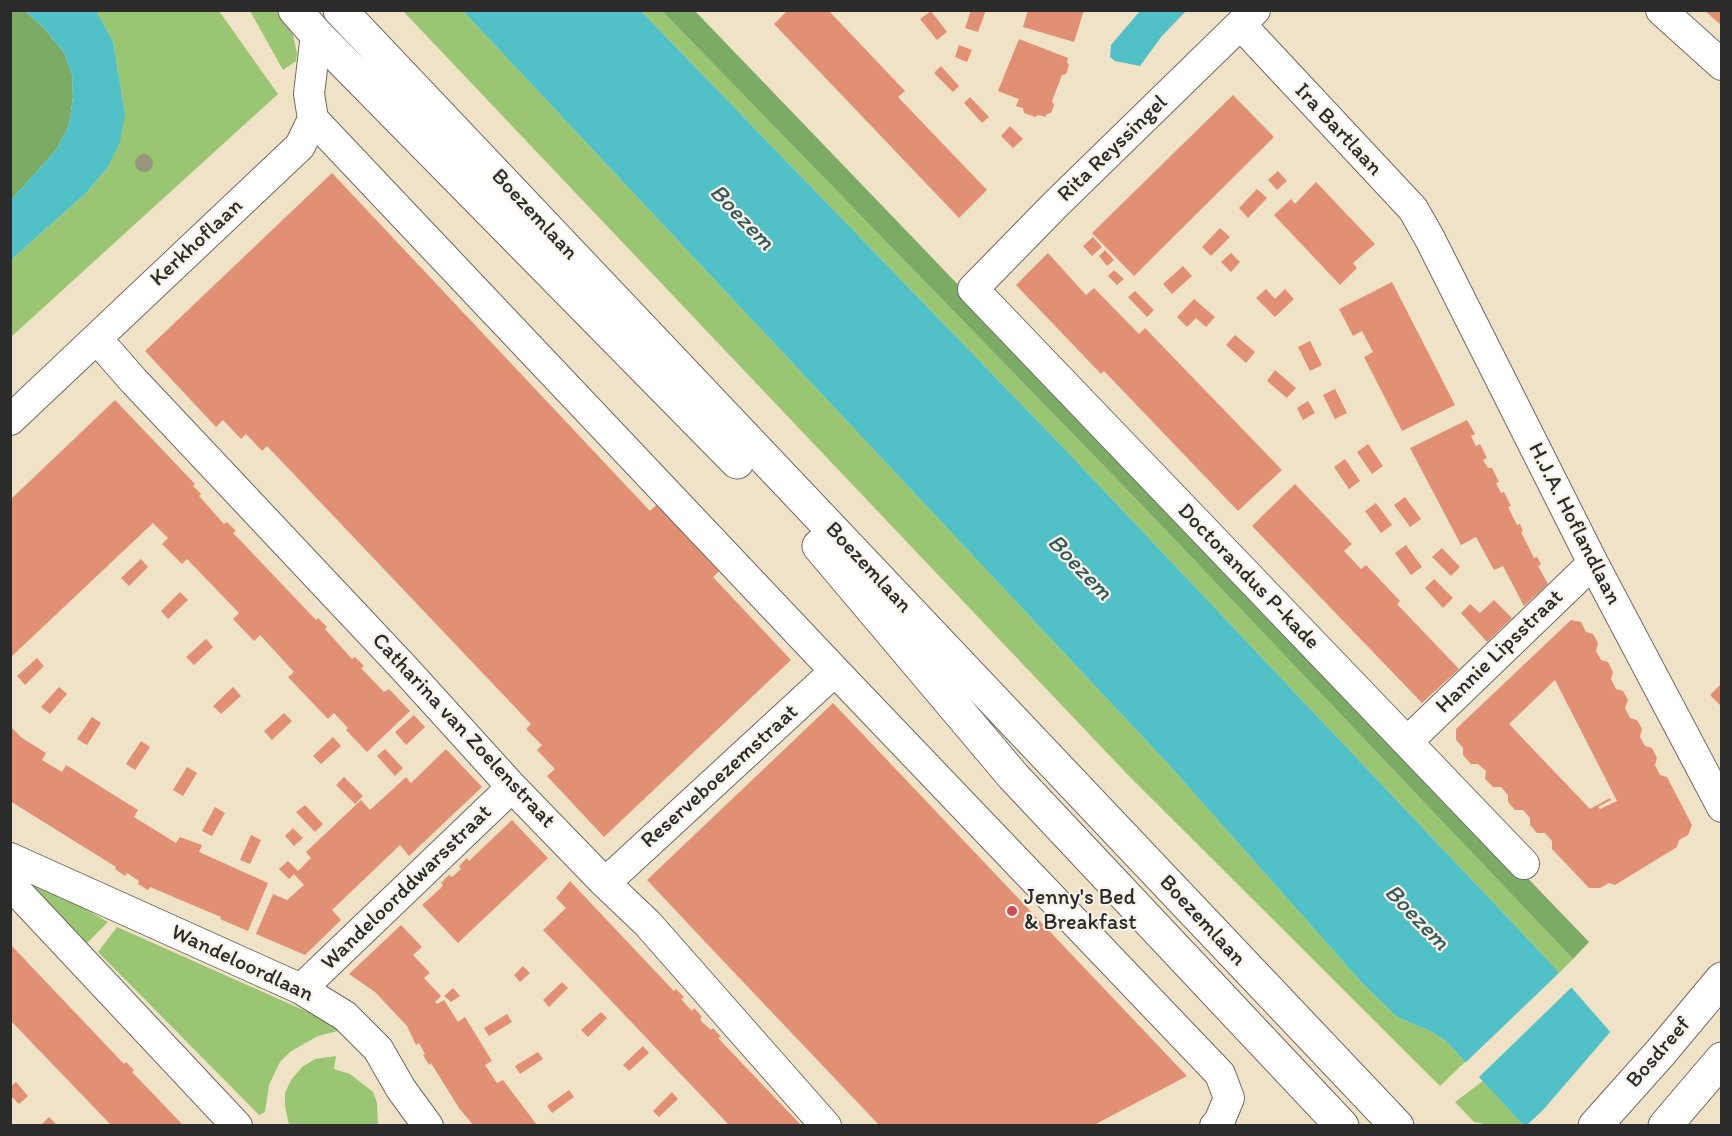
<!DOCTYPE html>
<style>
body{margin:0}
#map{position:relative;width:1732px;height:1136px;overflow:hidden;background:#f0e2c6;font-family:Itim,sans-serif}
canvas{display:block}
.frame{position:absolute;inset:0;border:12px solid #2b2b2b;pointer-events:none}
</style>
<div id="map">
<canvas width="1732" height="1136"></canvas>
<div class="frame"></div>
</div>
<script>
const ctx = document.querySelector('canvas').getContext('2d');
ctx.lineJoin = 'round';
function fill(path, color) { ctx.fillStyle = color; ctx.fill(path, 'evenodd'); }
const toPath = rows => new Path2D(rows.map(r => 'M' + r).join(''));
function strokePath(path, color, width, dash) { ctx.strokeStyle = color; ctx.lineWidth = width; ctx.lineCap = dash ? 'butt' : 'round'; ctx.setLineDash(dash || []); ctx.stroke(path); }
function drawText(font, color, halo, rows, align = 'center') {
  ctx.font = font + ' Itim,sans-serif'; ctx.lineWidth = 4.5; ctx.setLineDash([]); ctx.textBaseline = 'middle'; ctx.strokeStyle = halo; ctx.fillStyle = color; for (const [text, x, y, turn = 0] of rows) {
    ctx.save(); ctx.translate(x, y); ctx.rotate((+turn || 0) * Math.PI / 180); ctx.textAlign = isNaN(turn) ? turn : align; if (halo) ctx.strokeText(text, 0, 0); ctx.fillText(text, 0, 0); ctx.restore();
  }
}
fill(toPath([
 [96,11,219,11,278,94,11,337,11,260,86,193,108,167,125,114,113,41],
 [250,11,284,11,290,17,284,22,293,35,297,53,296,61,283,70],
 [403,11,463,11,1170,766,1363,984,1397,1017,1430,1031,1446,1041,1465,1062,1440,1086,1127,774],
 [641,11,662,11,1139,502,1573,959,1558,974,1542,954,1058,442],
 [24,877,30,877,108,922,86,944],
 [117,927,337,1025,338,1031,318,1036,302,1045,290,1052,280,1062,269,1085,265,1112,259,1115,98,952],
 [336,1056,334,1069,350,1074,373,1092,377,1103,378,1125,289,1125,285,1106,285,1093,291,1080,302,1067,315,1059],
 [1483,1081,1523,1125,1489,1125,1474,1122,1455,1102]
]), '#9ac673');
fill(toPath([
 [11,11,25,11,43,27,64,53,72,74,73,97,69,125,56,150,11,200],
 [662,11,695,11,943,269,1589,942,1573,959,1139,502]
]), '#7bab65');
fill(toPath([
 [25,11,96,11,113,41,125,114,120,142,108,167,86,193,11,260,11,200,56,150,69,125,73,97,72,74,64,53,43,27],
 [463,11,641,11,1058,442,1542,954,1692,1125,1523,1125,1446,1041,1430,1031,1397,1017,1363,984,1170,766],
 [1140,11,1186,11,1162,36,1140,66,1115,61,1110,57,1111,45]
]), '#52c0c7');
fill(toPath([
 [1560,972,1573,986,1477,1079,1464,1064],
 [1612,1030,1695,1126,1527,1125,1543,1110]
]), '#f0e2c6');
fill(toPath([
 [788,10,828,10,905,91,898,97,987,190,959,218,774,24],
 [971,10,986,10,978,32,965,28],
 [1028,10,1084,10,1074,42,1023,27],
 [1704,10,1722,10,1722,26],
 [931,11,947,32,937,40,920,19],
 [1019,39,1068,58,1067,62,1069,65,1066,74,1062,75,1052,101,1054,105,1051,113,1047,114,1045,117,1039,115,1035,117,1024,113,1023,108,1016,106,1019,99,998,91],
 [959,45,972,50,967,62,955,57],
 [941,66,959,86,953,92,934,73],
 [1233,95,1274,137,1134,276,1092,233],
 [970,97,989,117,982,123,964,103],
 [1010,126,1023,139,1013,148,1001,136],
 [1278,171,1287,181,1277,190,1268,180],
 [332,173,650,511,666,496,728,563,713,577,791,660,604,837,547,776,555,769,537,750,542,745,526,729,531,724,267,446,262,451,246,434,241,439,223,420,216,427,145,351],
 [1316,182,1375,244,1353,263,1357,268,1340,285,1274,215,1291,199,1295,204],
 [1257,189,1267,198,1248,218,1239,208],
 [1220,228,1230,237,1211,256,1202,247],
 [1093,237,1102,247,1092,256,1083,246],
 [1105,250,1114,260,1107,266,1099,256],
 [1048,253,1086,295,1094,288,1139,334,1145,328,1282,470,1238,511,1104,371,1101,374,1016,285],
 [1231,253,1240,262,1231,272,1221,262],
 [1183,266,1192,276,1172,294,1163,284],
 [1114,270,1124,279,1117,285,1108,276],
 [1392,282,1455,405,1402,431,1364,357,1373,352,1362,331,1353,336,1339,309],
 [1266,289,1275,299,1285,289,1294,299,1275,317,1256,298],
 [1135,291,1154,310,1147,317,1128,297],
 [1194,299,1215,317,1206,327,1196,318,1187,327,1177,317],
 [1235,335,1255,352,1246,363,1226,345],
 [1310,341,1322,365,1310,371,1298,347],
 [1275,370,1296,388,1287,398,1267,381],
 [1335,389,1347,413,1335,419,1323,395],
 [115,400,195,484,193,486,201,494,199,496,224,524,227,522,236,531,233,533,239,539,316,620,318,618,327,627,325,629,352,659,355,657,364,666,361,668,384,692,389,689,410,711,367,752,346,730,348,728,334,713,328,719,288,677,294,672,260,635,254,641,233,619,239,613,187,559,182,564,162,544,168,538,153,523,10,658,10,500],
 [1308,401,1315,413,1303,420,1297,408],
 [1467,420,1475,434,1471,436,1476,446,1480,444,1487,458,1483,460,1488,468,1492,468,1499,482,1496,483,1501,493,1504,492,1511,506,1508,507,1517,525,1520,524,1523,531,1521,532,1534,558,1537,557,1541,564,1538,566,1548,584,1524,606,1503,566,1494,570,1476,537,1461,545,1410,448],
 [1368,444,1383,466,1372,474,1357,452],
 [1345,459,1360,481,1349,489,1334,467],
 [1295,484,1352,544,1344,551,1361,569,1366,565,1400,601,1397,604,1459,669,1422,703,1252,526],
 [1405,497,1421,519,1410,527,1394,505],
 [1376,503,1392,525,1381,533,1365,511],
 [1406,545,1422,567,1411,575,1395,553],
 [1442,548,1460,567,1451,576,1432,557],
 [141,559,148,567,129,586,121,578],
 [1434,579,1453,598,1443,608,1425,588],
 [180,592,188,600,168,619,161,611],
 [1494,600,1512,618,1487,642,1461,613,1470,604,1480,613],
 [1571,620,1581,622,1586,632,1593,634,1598,643,1596,651,1601,660,1608,662,1613,672,1611,679,1616,689,1623,691,1628,700,1625,708,1630,718,1637,720,1642,729,1640,737,1645,746,1652,748,1657,758,1655,765,1660,775,1667,777,1692,825,1688,835,1679,840,1677,847,1615,885,1609,883,1600,888,1589,888,1552,849,1552,841,1545,833,1537,833,1530,825,1530,818,1523,810,1515,810,1508,802,1508,795,1501,787,1493,787,1485,779,1486,771,1478,764,1471,764,1463,755,1463,748,1456,740,1456,729],
 [1555,680,1617,801,1600,809,1598,807,1611,800,1610,798,1590,809,1509,724],
 [206,639,213,647,194,665,186,657],
 [37,658,44,666,25,685,17,676],
 [1720,685,1722,686,1722,707,1710,695],
 [59,687,67,694,50,714,41,707],
 [233,687,241,696,221,714,213,706],
 [833,703,1187,1076,1094,1125,879,1125,709,946,647,880],
 [284,713,292,721,272,740,264,731],
 [414,715,425,727,406,745,395,732],
 [92,717,101,723,87,745,77,739],
 [10,726,22,738,46,753,42,760,62,772,66,765,138,810,134,817,176,843,180,837,202,845,199,852,268,883,248,931,220,919,221,917,150,887,148,890,138,884,139,881,127,873,125,876,115,869,116,867,10,801],
 [333,737,341,746,321,764,313,756],
 [141,741,150,747,135,770,126,764],
 [385,749,403,768,395,776,377,756],
 [446,749,482,787,409,856,400,845,332,910,341,920,305,955,256,934,273,894,287,900,304,885,294,874,289,879,279,869,288,861,298,871,311,858,306,852,361,800,370,810,406,777,411,783],
 [187,767,197,773,183,796,173,790],
 [344,777,363,796,355,804,336,785],
 [305,805,323,824,315,832,296,812],
 [215,807,225,813,212,836,202,831],
 [512,820,548,858,458,943,422,905,441,888,443,885,441,883,449,875,452,877,461,869,459,866,467,858,469,861],
 [293,828,303,838,294,846,285,836],
 [251,835,261,840,250,864,240,860],
 [570,881,671,988,674,991,676,989,684,997,681,999,689,1008,692,1011,694,1008,702,1017,700,1019,702,1022,711,1030,713,1028,721,1037,718,1038,801,1125,729,1125,598,987,543,930,566,908,556,898],
 [401,925,422,947,413,955,430,973,424,978,441,996,435,1002,437,1004,444,1000,458,1022,465,1017,492,1061,485,1065,497,1083,503,1080,537,1125,473,1125,459,1108,431,1063,429,1065,423,1055,425,1054,419,1043,416,1045,407,1026,375,992,349,974],
 [10,944,124,1064,126,1062,134,1070,132,1072,183,1125,111,1125,34,1045,10,1020],
 [523,966,530,973,520,982,514,975],
 [562,982,568,988,549,1007,543,1000],
 [453,988,460,996,451,1002,444,996],
 [601,1012,607,1018,588,1037,581,1030],
 [507,1014,512,1022,489,1036,484,1028],
 [643,1046,649,1053,629,1071,623,1065],
 [538,1052,543,1059,520,1074,515,1066],
 [16,1082,28,1096,19,1104,10,1095,10,1087],
 [569,1090,574,1097,552,1113,547,1106],
 [672,1092,678,1099,659,1117,653,1111],
 [49,1117,57,1125,41,1125]
]), '#e29073');
const minor = toPath([
 [1255,10,1055,205,973,289,1524,864],
 [1661,10,1722,65],
 [1241,25,1413,209,1430,239,1593,563,1722,807],
 [313,119,835,671,1220,1074,1229,1098,1219,1122,1215,1126],
 [97,339,133,380,404,668,512,787,605,883,648,924,826,1126],
 [10,420,300,146,313,119,309,94,316,34],
 [1407,742,1593,563],
 [10,858,301,989,345,1016,378,1049,401,1089,428,1126],
 [605,883,835,671],
 [10,884,237,1126],
 [301,989,512,787]
]);
const major = toPath([
 [295,10,316,34,737,462],
 [340,10,1397,1126],
 [819,546,1013,776,1342,1126],
 [1595,1126,1661,1052,1722,979],
 [1665,1126,1722,1059]
]);
strokePath(minor, '#706b61', 32);
strokePath(major, '#706b61', 35);
strokePath(minor, '#fff', 30);
strokePath(major, '#fff', 33);
ctx.fillStyle = '#96977d';
for (const [x, y] of [
 [144,163]
]) { ctx.beginPath(); ctx.arc(x, y, 9, 0, 2 * Math.PI); ctx.fill(); }
for (const [x, y, r, color] of [
 [1012,911,6,"#d1495b"]
]) { const dot = new Path2D(); dot.arc(x, y, r, 0, 2 * Math.PI); ctx.fillStyle = color; ctx.fill(dot); strokePath(dot, '#f7f3e8', 2); }
drawText('22px', '#2b2b2b', '#f7f3e8', [
 ["Ira Bartlaan",1338,130,47],
 ["Rita Reyssingel",1113,149,-44],
 ["Boezemlaan",534,215,47],
 ["Kerkhoflaan",197,243,-43],
 ["H.J.A. Hoflandlaan",1574,524,63],
 ["Boezemlaan",868,568,47],
 ["Doctorandus P-kade",1248,577,46],
 ["Hannie Lipsstraat",1500,652,-44],
 ["Catharina van Zoelenstraat",463,731,47],
 ["Reserveboezemstraat",720,777,-42],
 ["Wandeloorddwarsstraat",407,888,-44],
 ["Boezemlaan",1202,921,47],
 ["Wandeloordlaan",242,964,25],
 ["Bosdreef",1659,1053,-49]
]);
drawText('22px', '#2b2b2b', '#f7f3e8', [
 ["Jenny's Bed",1024,898],
 ["& Breakfast",1024,923]
], 'left');
drawText('italic 24px', '#37585a', '#f7f3e8', [
 ["Boezem",741,218,46],
 ["Boezem",1079,568,46],
 ["Boezem",1416,918,46]
]);
</script>
